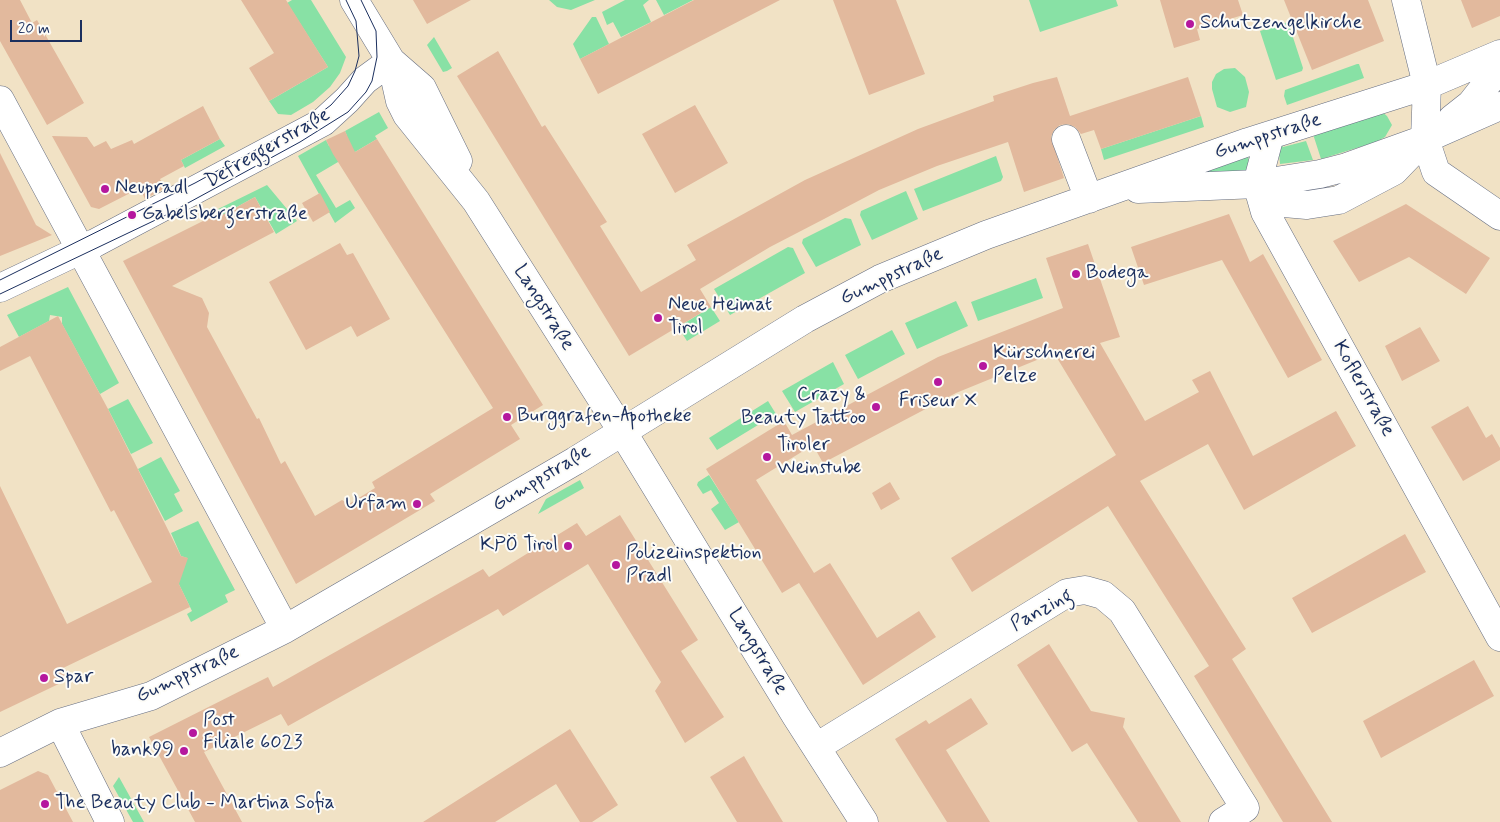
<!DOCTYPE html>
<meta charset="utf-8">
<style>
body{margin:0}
#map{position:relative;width:1500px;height:822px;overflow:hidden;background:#f1e2c5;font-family:Mynerve,sans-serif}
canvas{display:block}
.scale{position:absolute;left:10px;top:20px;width:72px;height:22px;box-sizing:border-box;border:2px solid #1b2f5e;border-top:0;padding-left:6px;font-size:15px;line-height:18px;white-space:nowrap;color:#1b2f5e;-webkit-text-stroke:4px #fdfcf7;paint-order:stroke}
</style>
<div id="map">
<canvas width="1500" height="822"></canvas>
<div class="scale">20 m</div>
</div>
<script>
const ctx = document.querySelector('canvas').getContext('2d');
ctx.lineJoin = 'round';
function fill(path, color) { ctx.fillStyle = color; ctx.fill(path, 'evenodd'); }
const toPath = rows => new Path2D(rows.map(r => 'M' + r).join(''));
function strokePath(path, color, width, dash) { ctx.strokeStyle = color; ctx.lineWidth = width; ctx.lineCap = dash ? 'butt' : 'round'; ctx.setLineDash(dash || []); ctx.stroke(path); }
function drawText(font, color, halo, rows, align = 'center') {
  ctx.font = font + ' Mynerve,sans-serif'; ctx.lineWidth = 4; ctx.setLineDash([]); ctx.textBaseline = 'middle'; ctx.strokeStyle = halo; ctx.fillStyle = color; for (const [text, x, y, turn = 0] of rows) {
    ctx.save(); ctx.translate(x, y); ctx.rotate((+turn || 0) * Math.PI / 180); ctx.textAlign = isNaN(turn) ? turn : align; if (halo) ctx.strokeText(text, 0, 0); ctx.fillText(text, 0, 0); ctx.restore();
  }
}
fill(toPath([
 [292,0,311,0,346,57,340,73,330,87,313,102,291,115,278,114,269,101,328,67,287,3],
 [549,0,595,0,571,10,557,7],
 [625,0,649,0,643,5,651,22,621,37,613,22,607,25,602,12],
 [656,0,693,0,664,15],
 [1029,0,1116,0,1118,6,1040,32],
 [592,17,596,17,609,44,580,59,573,44],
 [1288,22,1303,68,1302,71,1276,80,1260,31],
 [434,37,452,68,447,71,443,72,427,45],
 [1357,64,1359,64,1364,78,1287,105,1284,96,1285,90],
 [1235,68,1245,77,1249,92,1246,107,1230,112,1217,107,1212,89,1212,82,1216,74,1224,69],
 [1381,111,1387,116,1392,125,1385,137,1376,142,1321,159,1312,131],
 [379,112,388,128,375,136,377,139,316,175,336,208,350,200,355,208,335,223,298,156,326,140,329,146,347,136,345,131],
 [1201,116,1204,127,1104,160,1101,149],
 [220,139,225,146,185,168,181,160],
 [1281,141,1283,147,1306,141,1313,160,1280,164,1279,153],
 [1248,154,1249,165,1246,170,1195,178,1216,161],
 [996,156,1003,177,1001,181,923,211,914,189],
 [267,185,297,221,276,234,255,197,215,219,212,212],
 [906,191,918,219,872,240,860,215,861,211],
 [845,218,851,219,861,245,816,267,802,243,803,239],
 [788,247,793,248,805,273,730,315,714,289],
 [1036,278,1043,298,978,321,971,302],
 [68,287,119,383,100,394,62,324,62,317,50,315,49,321,19,337,7,315],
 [956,301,968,326,917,349,905,323],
 [711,307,720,321,687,341,678,327],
 [892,330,905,354,858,379,845,355],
 [833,362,844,384,795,412,782,391],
 [128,399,153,443,131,454,108,409],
 [768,401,776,414,717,450,709,438],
 [161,457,180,491,174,494,183,511,165,521,138,469],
 [709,475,739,522,725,530,711,509,719,503,711,490,703,494,697,485,698,482],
 [580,480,584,488,538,514,546,499],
 [198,521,235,590,225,595,228,602,191,622,187,614,192,611,173,572,187,558,181,556,171,533],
 [119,777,144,822,133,822,113,786]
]), '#88e1a5');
fill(toPath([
 [0,0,20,0,32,23,37,20,84,103,47,125,0,41],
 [241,0,286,0,328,67,269,101,249,68,274,53],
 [413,0,471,0,427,24],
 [694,0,780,0,598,94,580,59],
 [833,0,896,0,925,74,869,95],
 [1160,0,1238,0,1243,15,1197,29,1200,40,1174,48],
 [1284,0,1368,0,1384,41,1312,70],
 [1461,0,1500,0,1500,16,1472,28],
 [498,51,542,127,545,125,607,222,600,226,641,292,696,260,687,245,805,180,918,129,994,101,993,96,1033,83,1057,77,1070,116,1188,77,1201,116,1101,149,1094,130,1081,134,1075,127,1068,124,1060,125,1054,130,1051,137,1064,178,1024,192,1008,142,937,166,879,190,824,219,770,247,700,289,711,307,629,356,457,76],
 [695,105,728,163,675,193,642,134],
 [203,106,220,139,181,160,184,166,160,179,165,188,145,199,140,188,99,209,91,207,52,136,87,137,94,147,106,141,111,149,132,140,134,144],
 [345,131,355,152,377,139,543,405,511,425,520,439,430,494,435,501,296,584,123,261,213,216,215,219,255,197,274,232,172,286,202,298,209,313,207,327,257,419,259,418,281,464,285,461,315,516,342,500,349,504,375,488,372,482,493,408,333,154,326,140],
 [0,153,36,225,52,235,0,256],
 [320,193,330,212,313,222,302,203],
 [1406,204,1490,258,1466,294,1409,257,1359,282,1333,241],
 [1229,214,1250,262,1263,254,1322,360,1288,378,1222,260,1144,285,1131,247],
 [340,243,347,255,353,253,390,319,357,337,351,326,306,350,269,282],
 [1088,244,1120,337,1100,343,1145,421,1199,392,1192,380,1210,371,1253,456,1336,411,1356,446,1244,510,1208,444,1140,481,1246,649,1232,659,1332,822,1283,822,1194,676,1209,666,1108,506,972,592,951,558,1116,455,1054,353,956,393,823,463,813,445,756,480,814,573,830,563,877,638,919,611,936,637,863,685,799,583,782,593,706,469,784,421,792,435,938,357,1063,308,1046,258],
 [58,316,108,409,181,556,188,558,179,584,190,607,61,669,67,680,0,712,0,486,67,624,152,582,114,510,111,512,30,356,0,371,0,347],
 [1420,327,1440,361,1402,381,1385,346],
 [1468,406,1486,438,1492,434,1500,448,1500,460,1463,481,1431,427],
 [890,482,900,499,881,510,872,493],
 [620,515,698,640,681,651,724,717,685,743,655,691,661,682,588,564,503,616,498,609,288,726,281,714,204,752,242,822,195,822,149,737,268,677,273,687,483,569,489,577,577,523,586,536],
 [1405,534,1426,572,1312,633,1292,598],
 [1049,644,1091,711,1125,718,1123,727,1181,822,1138,822,1087,743,1072,752,1017,665],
 [1474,660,1494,696,1381,758,1363,721],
 [971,698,988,724,946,750,990,822,947,822,895,739,926,720,929,724],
 [570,729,618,805,592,822,580,822,556,784,495,822,423,822],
 [744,756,759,782,783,822,737,822,710,777],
 [38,771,48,775,73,822,0,822,0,790]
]), '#e2b99d');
const minor = toPath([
 [354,0,391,61,422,88,458,161],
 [1406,0,1427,85,1425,139,1436,172,1500,216],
 [391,61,400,101,407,115,476,201,622,431,796,716,864,822],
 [0,100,285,629],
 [1452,119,1471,104,1500,67],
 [1270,135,1257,184,1265,212,1500,637],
 [1066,139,1089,199],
 [1257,184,1284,203,1307,205,1339,200,1394,171,1420,144],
 [1138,189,1257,184,1320,174,1347,167,1425,139,1500,106],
 [0,288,95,243,323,122,347,100,365,80,391,61],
 [60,723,110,822],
 [818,746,1067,593,1085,590,1103,595,1122,611,1245,808,1223,822],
 [0,753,60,723,151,696,285,629,575,461,805,319,880,279,986,235,1248,142,1427,85,1500,54]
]);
strokePath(minor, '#666e82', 29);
strokePath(minor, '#fff', 28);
strokePath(toPath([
 [0,280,195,183,314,118,331,105,348,86,355,71,359,56,356,21,346,0],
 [0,294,166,215,300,142,348,112,366,92,372,81,377,57,376,31,361,0]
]), '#1b2f5e', 1);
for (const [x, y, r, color] of [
 [1190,24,5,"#b5179e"],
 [105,189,5,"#b5179e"],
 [132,215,5,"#b5179e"],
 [1076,274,5,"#b5179e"],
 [658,318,5,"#b5179e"],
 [983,366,5,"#b5179e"],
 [938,382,5,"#b5179e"],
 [876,407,5,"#b5179e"],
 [507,417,5,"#b5179e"],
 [767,457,5,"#b5179e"],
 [417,504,5,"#b5179e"],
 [568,546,5,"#b5179e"],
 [616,565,5,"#b5179e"],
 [44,678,5,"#b5179e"],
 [193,733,5,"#b5179e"],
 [184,751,5,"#b5179e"],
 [45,804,5,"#b5179e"]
]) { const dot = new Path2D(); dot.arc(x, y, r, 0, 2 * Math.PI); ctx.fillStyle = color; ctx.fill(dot); strokePath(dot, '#fdfcf7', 2); }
drawText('20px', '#1b2f5e', '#fdfcf7', [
 ["Schutzengelkirche",1200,24],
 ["Neupradl",115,189],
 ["Gabelsbergerstraße",142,215],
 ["Bodega",1086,274],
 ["Neue Heimat",668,306],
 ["Tirol",668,329],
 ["Kürschnerei",993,354],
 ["Pelze",993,377],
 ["Crazy &",866,396,"right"],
 ["Beauty Tattoo",866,419,"right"],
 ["Friseur X",938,402,"center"],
 ["Burggrafen-Apotheke",517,417],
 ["Tiroler",777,446],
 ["Weinstube",777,469],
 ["Urfam",407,504,"right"],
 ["KPÖ Tirol",558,546,"right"],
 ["Polizeiinspektion",626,554],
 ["Pradl",626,577],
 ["Spar",54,678],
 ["Post",203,721],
 ["Filiale 6023",203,744],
 ["bank99",174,751,"right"],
 ["The Beauty Club - Martina Sofia",55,804]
], 'left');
drawText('20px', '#1b2f5e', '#fdfcf7', [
 ["Gumppstraße",1268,137,-18],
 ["Defreggerstraße",268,149,-30],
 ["Gumppstraße",892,277,-25],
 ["Langstraße",543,308,58],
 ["Koflerstraße",1363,389,61],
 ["Gumppstraße",542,479,-31],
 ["Panzing",1042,611,-29],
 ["Langstraße",757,652,59],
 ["Gumppstraße",188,675,-25]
]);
</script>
